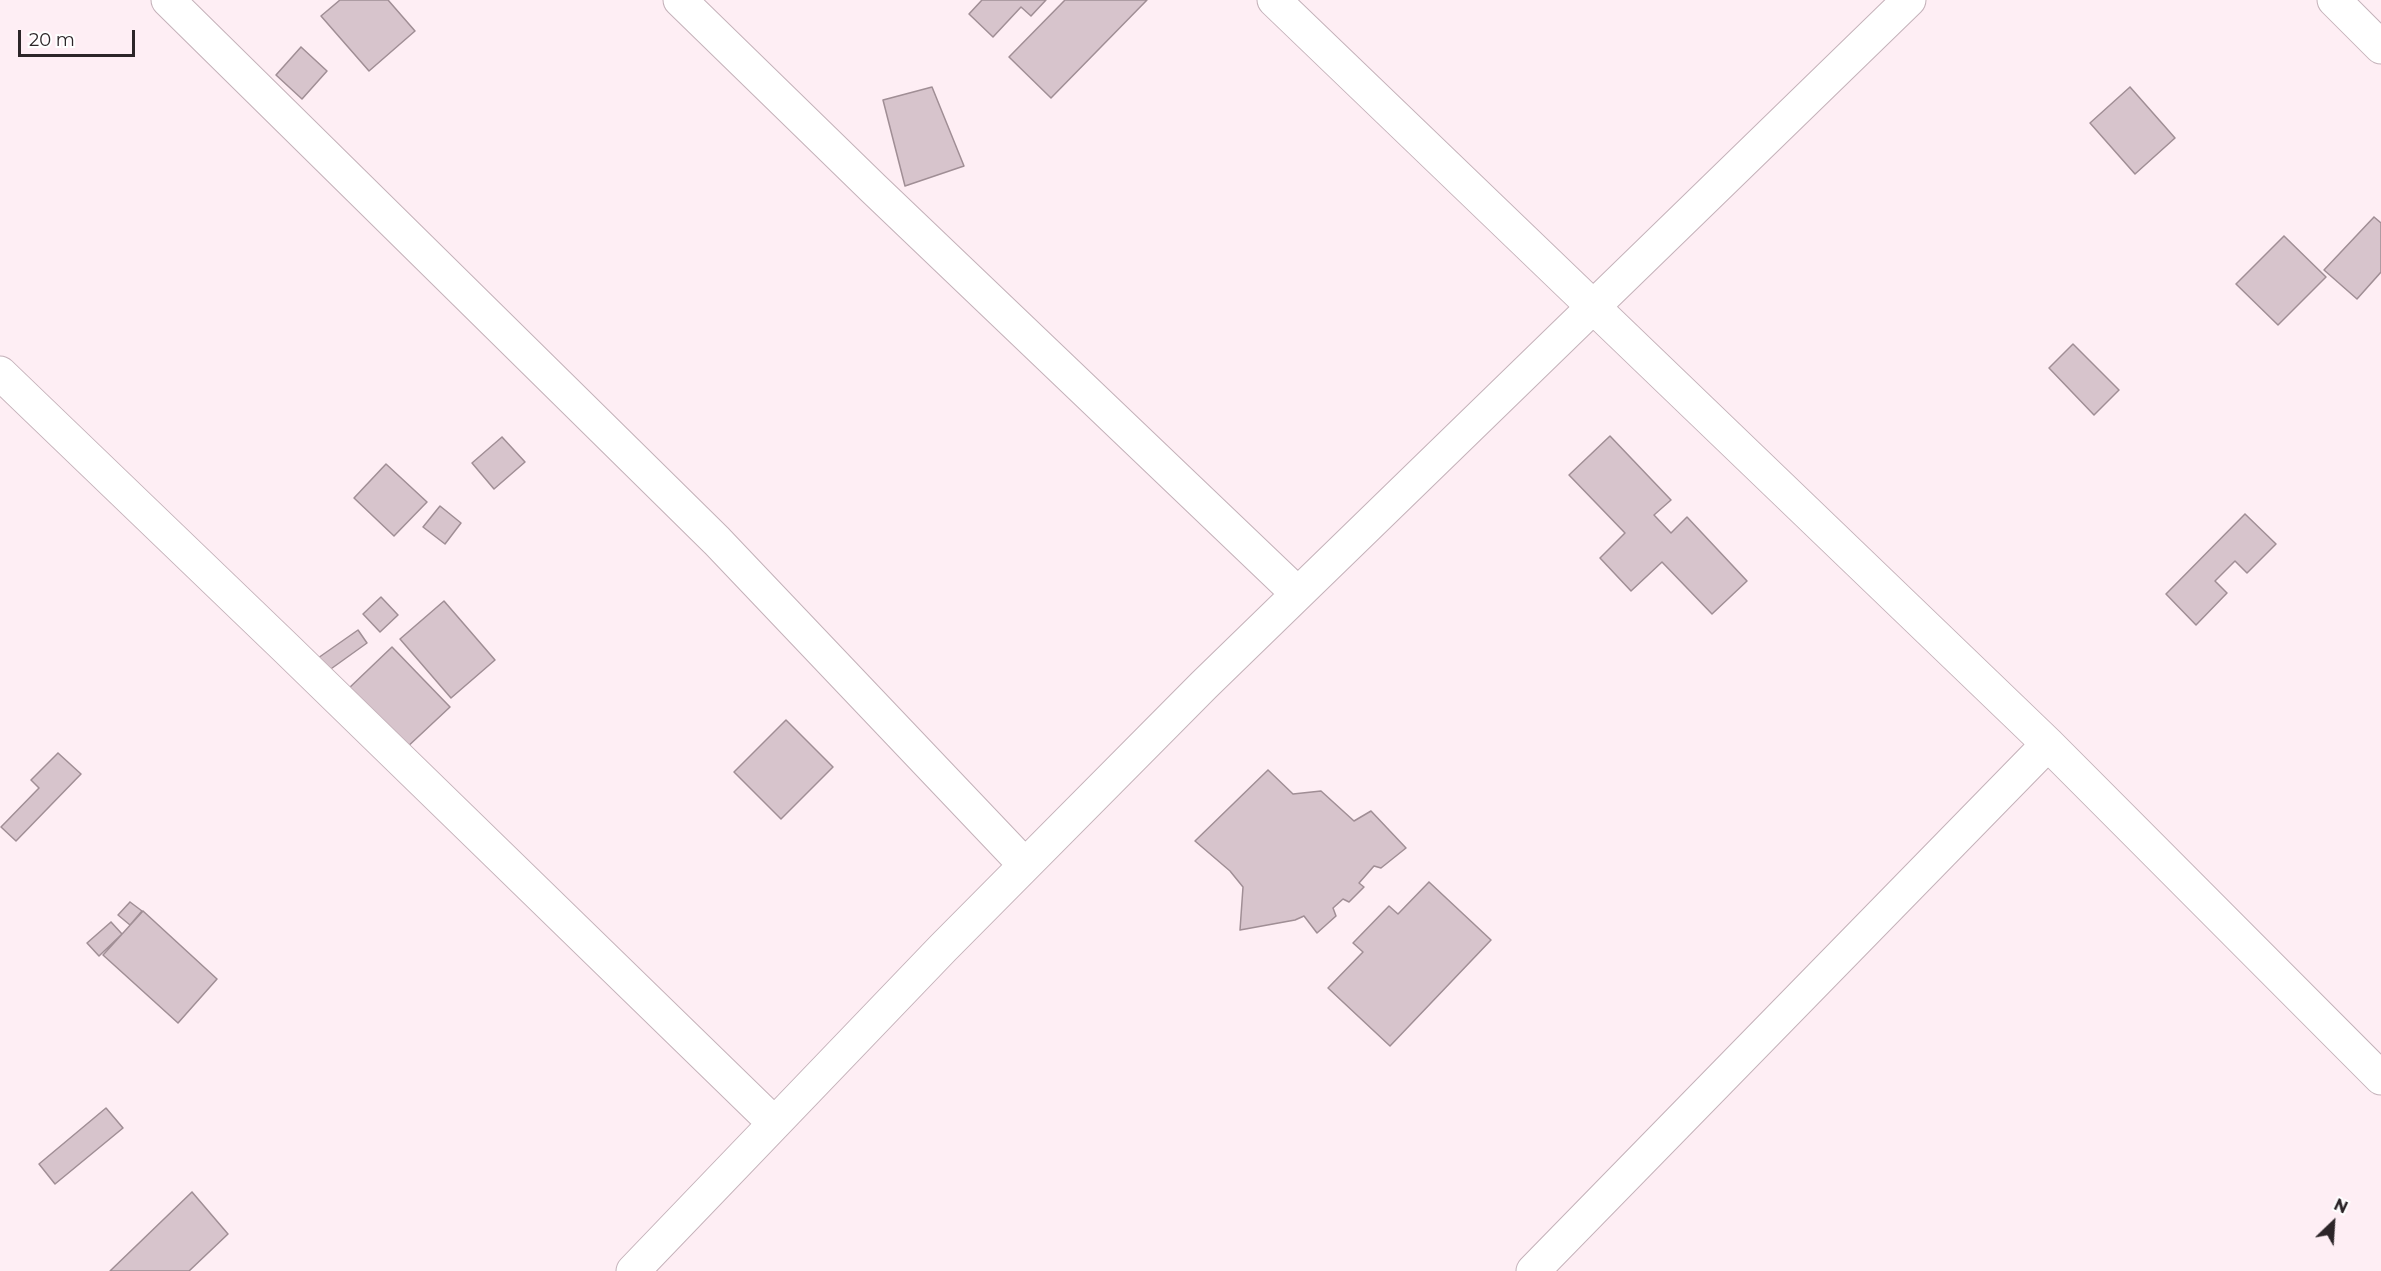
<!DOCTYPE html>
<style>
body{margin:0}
#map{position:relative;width:2381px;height:1271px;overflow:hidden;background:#feeef4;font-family:Montserrat,sans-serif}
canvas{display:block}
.north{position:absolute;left:2303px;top:1193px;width:60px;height:60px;-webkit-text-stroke:4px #fff;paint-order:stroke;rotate:25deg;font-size:16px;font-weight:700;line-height:24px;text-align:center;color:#2c2528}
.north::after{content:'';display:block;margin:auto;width:21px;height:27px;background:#2c2528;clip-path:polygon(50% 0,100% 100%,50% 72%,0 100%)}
.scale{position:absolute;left:18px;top:30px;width:117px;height:27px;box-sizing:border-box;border:3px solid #2c2528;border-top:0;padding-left:8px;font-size:18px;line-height:21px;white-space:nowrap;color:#2c2528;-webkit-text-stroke:4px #fff;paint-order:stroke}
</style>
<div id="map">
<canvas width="2381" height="1271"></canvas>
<div class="north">N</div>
<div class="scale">20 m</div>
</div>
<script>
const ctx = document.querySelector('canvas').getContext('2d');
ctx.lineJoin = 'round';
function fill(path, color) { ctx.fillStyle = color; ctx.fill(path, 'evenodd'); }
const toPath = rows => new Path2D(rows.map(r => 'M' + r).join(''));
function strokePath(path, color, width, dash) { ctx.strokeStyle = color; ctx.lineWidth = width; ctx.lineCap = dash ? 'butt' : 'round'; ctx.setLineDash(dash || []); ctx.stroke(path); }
const building = toPath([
 [340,0,388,0,415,31,369,71,321,16,340,0],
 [982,0,1046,0,1031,16,1021,7,993,37,969,14,982,0],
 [1065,0,1147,0,1051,98,1009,57,1065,0],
 [301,47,327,71,302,99,276,75,301,47],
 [932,87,964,166,905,186,883,100,932,87],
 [2130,87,2175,138,2135,174,2090,123,2130,87],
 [2374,217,2381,223,2381,272,2357,299,2324,270,2374,217],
 [2284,236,2326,277,2278,325,2236,284,2284,236],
 [2073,344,2119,390,2094,415,2049,368,2073,344],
 [1610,436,1671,500,1654,515,1671,533,1687,517,1747,581,1712,614,1662,562,1631,591,1600,558,1625,533,1569,475,1610,436],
 [502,437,525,462,494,489,472,463,502,437],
 [386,464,427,502,394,536,354,498,386,464],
 [440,506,461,523,445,544,423,527,440,506],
 [2245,514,2276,544,2247,573,2235,561,2215,581,2227,593,2196,625,2166,594,2245,514],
 [381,597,398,615,380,632,363,614,381,597],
 [444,601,495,660,451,698,400,639,444,601],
 [358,630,367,643,328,671,318,658,358,630],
 [392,647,450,707,404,750,347,690,392,647],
 [786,720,833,767,781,819,734,772,786,720],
 [58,753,81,774,16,841,1,827,39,788,31,780,58,753],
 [1268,770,1293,794,1321,791,1354,821,1371,811,1406,848,1381,868,1374,866,1359,883,1364,887,1349,902,1343,899,1333,908,1336,916,1317,933,1304,916,1295,920,1240,930,1243,887,1230,871,1195,841,1268,770],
 [1429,882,1491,940,1390,1046,1328,988,1363,952,1353,943,1389,906,1398,914,1429,882],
 [130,902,142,911,130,925,118,915,130,902],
 [143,911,217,979,178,1023,103,955,143,911],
 [111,922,122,934,99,956,87,943,111,922],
 [106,1108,123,1128,55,1184,39,1164,106,1108],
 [192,1192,228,1234,189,1271,110,1271,192,1192]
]);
fill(building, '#d7c4cc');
strokePath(building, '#a08e95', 1.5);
const minor = toPath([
 [168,0,717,541,1025,865],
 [680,0,873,188,1297,593],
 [1274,0,2048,744,2381,1078],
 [2334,0,2381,47],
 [0,373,287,649,774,1123],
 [633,1271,943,948,1204,685,1909,0],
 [1533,1271,2048,744]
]);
strokePath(minor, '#c4b1b9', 35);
strokePath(minor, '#fff', 33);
</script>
